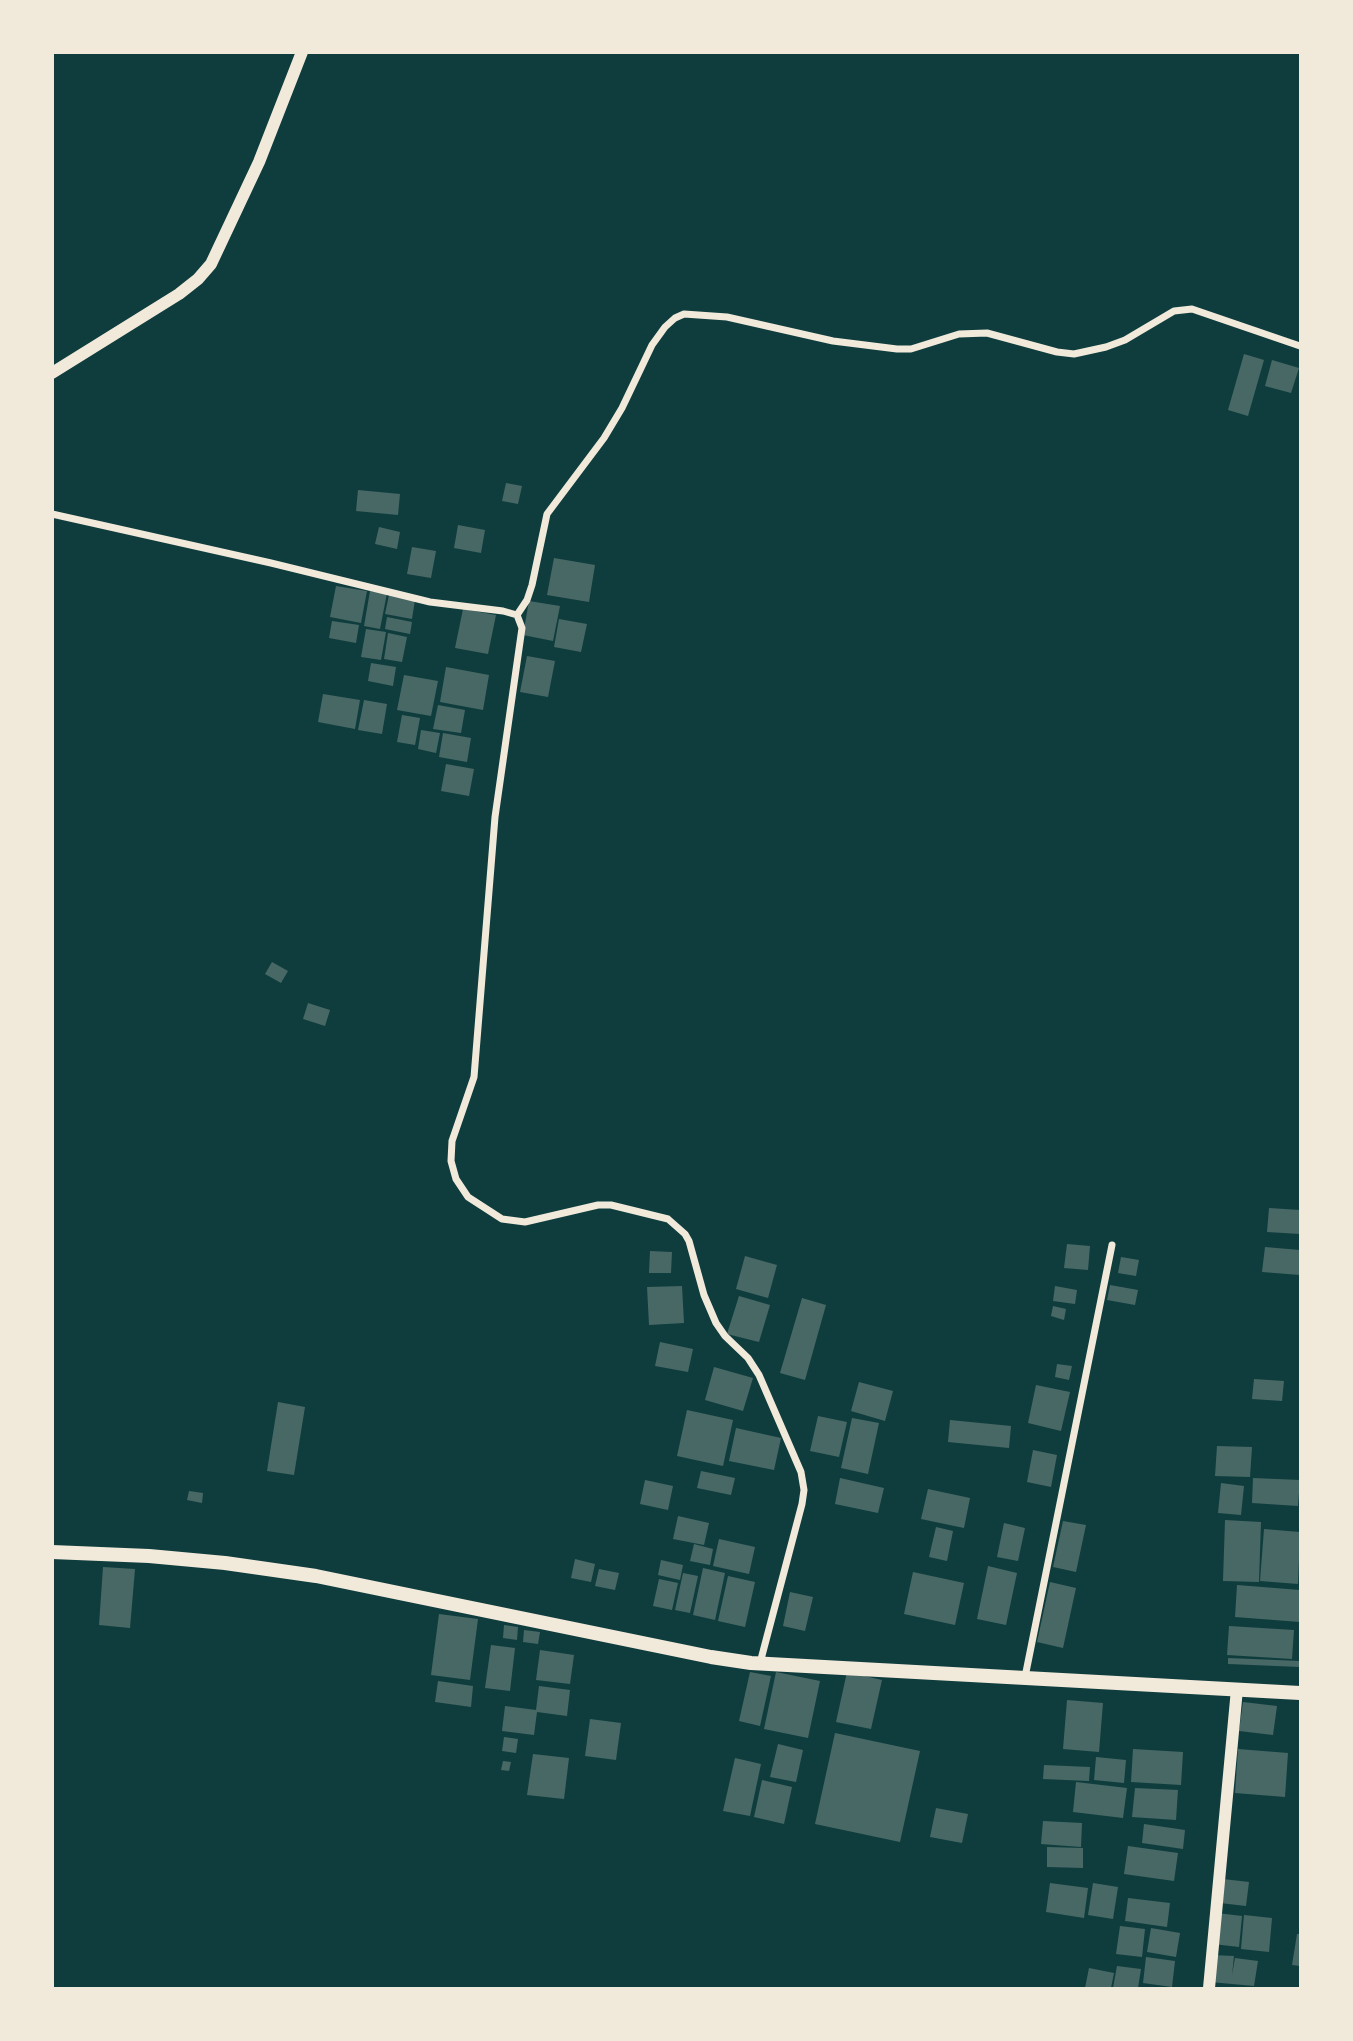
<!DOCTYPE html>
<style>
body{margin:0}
#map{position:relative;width:1353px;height:2041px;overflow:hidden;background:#0f3d3e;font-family:"Roboto Serif",serif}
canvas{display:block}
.frame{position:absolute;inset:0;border:54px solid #f1e9da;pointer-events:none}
</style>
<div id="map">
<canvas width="1353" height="2041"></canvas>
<div class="frame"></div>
</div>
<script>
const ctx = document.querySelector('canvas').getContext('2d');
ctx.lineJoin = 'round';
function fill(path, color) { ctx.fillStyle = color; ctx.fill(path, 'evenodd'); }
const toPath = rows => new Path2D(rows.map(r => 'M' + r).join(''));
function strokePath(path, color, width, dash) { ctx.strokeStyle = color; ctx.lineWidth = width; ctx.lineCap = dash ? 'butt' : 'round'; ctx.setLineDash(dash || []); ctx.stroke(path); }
fill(toPath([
 [1244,354,1264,360,1248,416,1228,410],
 [1272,360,1299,368,1291,393,1265,386],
 [506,483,522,486,518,504,502,501],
 [358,490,400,494,398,515,356,511],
 [458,525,485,530,481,553,454,548],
 [379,527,400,532,397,549,375,544],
 [412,547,436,551,431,578,407,574],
 [554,558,595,565,589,602,547,595],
 [336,586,367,591,361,623,330,617],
 [370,591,387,593,380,629,364,626],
 [389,595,415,600,412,619,385,614],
 [529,601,560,606,553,641,523,635],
 [463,609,496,615,488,654,455,648],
 [387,617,412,622,410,634,385,629],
 [559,619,587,624,581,652,554,647],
 [332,621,359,625,356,643,329,638],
 [366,629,386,632,381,660,361,657],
 [388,633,407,637,402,662,384,659],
 [527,656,555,661,548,697,520,692],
 [371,663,396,667,393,686,368,681],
 [446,667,489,675,483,710,440,702],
 [404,675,438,681,431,716,397,710],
 [323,694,360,700,355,729,318,722],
 [364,700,387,704,382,734,358,730],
 [438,705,465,710,461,733,433,729],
 [402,715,420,718,415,745,397,742],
 [421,730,440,733,436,753,418,749],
 [443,733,471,738,467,762,439,757],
 [446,764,474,769,469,796,441,791],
 [272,962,288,971,281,983,265,974],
 [308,1003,330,1010,325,1026,303,1019],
 [1269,1208,1300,1210,1300,1234,1267,1232],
 [1067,1244,1090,1246,1088,1270,1064,1268],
 [1265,1247,1300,1250,1300,1275,1262,1272],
 [650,1251,672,1252,671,1273,649,1273],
 [745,1256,777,1265,768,1298,736,1289],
 [1121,1257,1139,1260,1136,1276,1118,1273],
 [1110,1285,1138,1290,1135,1305,1107,1300],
 [682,1286,684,1323,649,1325,647,1287],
 [1055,1286,1077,1290,1075,1304,1053,1301],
 [739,1296,770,1305,759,1342,727,1334],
 [802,1298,826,1305,805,1380,780,1373],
 [1053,1306,1066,1309,1064,1320,1051,1316],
 [660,1342,693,1349,688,1372,655,1366],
 [1057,1364,1072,1366,1069,1380,1055,1377],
 [714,1367,753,1378,743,1411,705,1400],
 [1254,1379,1284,1381,1282,1401,1252,1399],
 [859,1382,893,1391,885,1421,851,1411],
 [1036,1385,1070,1392,1061,1431,1028,1423],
 [278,1402,305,1407,294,1475,267,1471],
 [687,1410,733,1420,723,1466,677,1456],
 [818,1416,847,1422,839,1457,810,1451],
 [852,1418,879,1423,868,1474,841,1468],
 [950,1420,1011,1426,1009,1448,948,1442],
 [736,1428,781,1438,774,1470,729,1461],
 [1217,1446,1252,1447,1250,1477,1215,1476],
 [1033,1450,1057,1455,1051,1487,1027,1482],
 [701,1471,735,1478,731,1495,697,1488],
 [840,1478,884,1488,878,1513,835,1504],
 [1253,1478,1300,1480,1298,1506,1252,1503],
 [645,1480,673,1486,668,1510,640,1504],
 [1221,1483,1244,1486,1241,1515,1218,1513],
 [928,1489,970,1498,964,1528,921,1519],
 [189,1491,203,1493,202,1503,187,1500],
 [678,1516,709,1523,704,1545,673,1539],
 [1225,1520,1261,1522,1259,1582,1223,1581],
 [1063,1521,1086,1525,1076,1572,1053,1567],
 [1004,1523,1025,1528,1018,1561,997,1557],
 [936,1527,953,1531,947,1561,929,1557],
 [1264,1529,1300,1532,1298,1584,1260,1581],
 [719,1539,755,1547,749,1574,713,1566],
 [694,1544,713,1549,710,1565,690,1561],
 [575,1559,595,1564,591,1582,571,1578],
 [661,1560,683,1565,680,1580,658,1575],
 [988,1566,1017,1573,1006,1625,977,1619],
 [103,1567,135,1569,130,1628,99,1625],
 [703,1568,725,1573,715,1620,693,1615],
 [599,1569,619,1573,615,1590,595,1586],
 [913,1572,964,1583,955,1625,904,1614],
 [683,1573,698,1576,690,1613,675,1610],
 [728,1576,755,1582,745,1627,718,1621],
 [659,1579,678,1583,672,1610,653,1606],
 [1050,1582,1076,1588,1063,1648,1037,1642],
 [1237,1585,1300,1590,1300,1622,1235,1617],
 [790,1592,813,1597,805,1631,783,1626],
 [439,1614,478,1619,470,1680,431,1675],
 [504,1625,518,1627,517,1640,503,1638],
 [1229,1626,1294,1630,1292,1659,1227,1655],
 [524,1630,540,1632,538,1644,523,1642],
 [491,1645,515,1648,510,1691,485,1688],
 [540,1650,574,1655,570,1684,536,1680],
 [1228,1658,1300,1661,1300,1667,1228,1664],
 [750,1672,771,1676,760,1726,739,1721],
 [776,1672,820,1681,808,1738,764,1729],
 [847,1672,882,1680,871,1729,836,1722],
 [438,1681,473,1686,471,1707,435,1702],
 [539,1686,570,1690,567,1716,537,1712,534,1735,502,1731,505,1706,536,1710],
 [1067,1700,1103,1703,1099,1752,1063,1749],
 [1243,1702,1277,1706,1273,1735,1239,1731],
 [590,1719,621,1723,616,1760,585,1756],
 [835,1733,920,1751,900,1842,815,1824],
 [504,1737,518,1739,516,1753,502,1751],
 [778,1744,803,1750,796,1782,770,1777],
 [1133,1749,1183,1752,1181,1785,1131,1782],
 [1238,1749,1288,1753,1285,1797,1235,1793],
 [533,1754,569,1758,564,1799,527,1795],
 [1096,1757,1126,1760,1124,1783,1094,1780],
 [735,1758,761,1764,750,1816,723,1811],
 [503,1761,511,1762,509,1771,501,1770],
 [1044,1765,1090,1767,1089,1781,1043,1779],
 [762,1780,792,1787,784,1824,754,1817],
 [1076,1782,1127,1788,1123,1818,1073,1812],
 [1135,1788,1178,1790,1176,1820,1132,1817],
 [936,1808,968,1814,962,1843,930,1837],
 [1043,1821,1082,1823,1081,1847,1041,1844],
 [1144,1824,1185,1830,1183,1849,1142,1843],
 [1128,1846,1178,1853,1174,1881,1124,1874],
 [1047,1847,1083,1848,1083,1868,1047,1867],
 [1223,1879,1249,1882,1246,1906,1220,1903],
 [1050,1883,1088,1888,1084,1918,1046,1912],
 [1093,1883,1118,1887,1113,1919,1088,1915],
 [1128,1898,1170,1903,1167,1927,1125,1921],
 [1217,1913,1242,1916,1239,1947,1213,1944],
 [1244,1915,1272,1918,1269,1952,1241,1949],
 [1120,1926,1145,1929,1142,1957,1116,1954],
 [1151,1928,1180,1933,1176,1957,1147,1952],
 [1297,1934,1300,1934,1300,1966,1292,1965],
 [1212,1955,1234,1956,1232,1975,1235,1958,1258,1961,1254,1986,1210,1982],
 [1146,1957,1175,1961,1172,1987,1143,1983],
 [1117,1966,1141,1969,1138,1988,1113,1988],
 [1089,1968,1114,1973,1111,1988,1085,1988]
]), '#486865');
strokePath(toPath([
 [52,514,271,563,430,602,503,611,517,615,522,628,495,817,474,1077,452,1141,451,1161,456,1179,468,1197,502,1219,525,1222,598,1205,611,1205,668,1219,685,1234,689,1241,704,1295,716,1323,725,1336,748,1358,759,1375,801,1472,804,1490,802,1504,760,1663],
 [517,615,527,600,532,585,547,514,604,438,622,408,652,345,665,327,675,318,684,314,727,317,833,341,897,349,911,349,959,334,987,333,1057,352,1074,354,1106,347,1125,340,1174,311,1192,309,1300,346],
 [1025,1677,1112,1245]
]), '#f1e9da', 7);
strokePath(toPath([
 [52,373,179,294,198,279,211,264,259,162,302,52],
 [1209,1988,1237,1689]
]), '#f1e9da', 12);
strokePath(toPath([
 [52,1552,149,1556,225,1563,316,1576,711,1657,751,1663,1300,1693]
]), '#f1e9da', 14);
</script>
